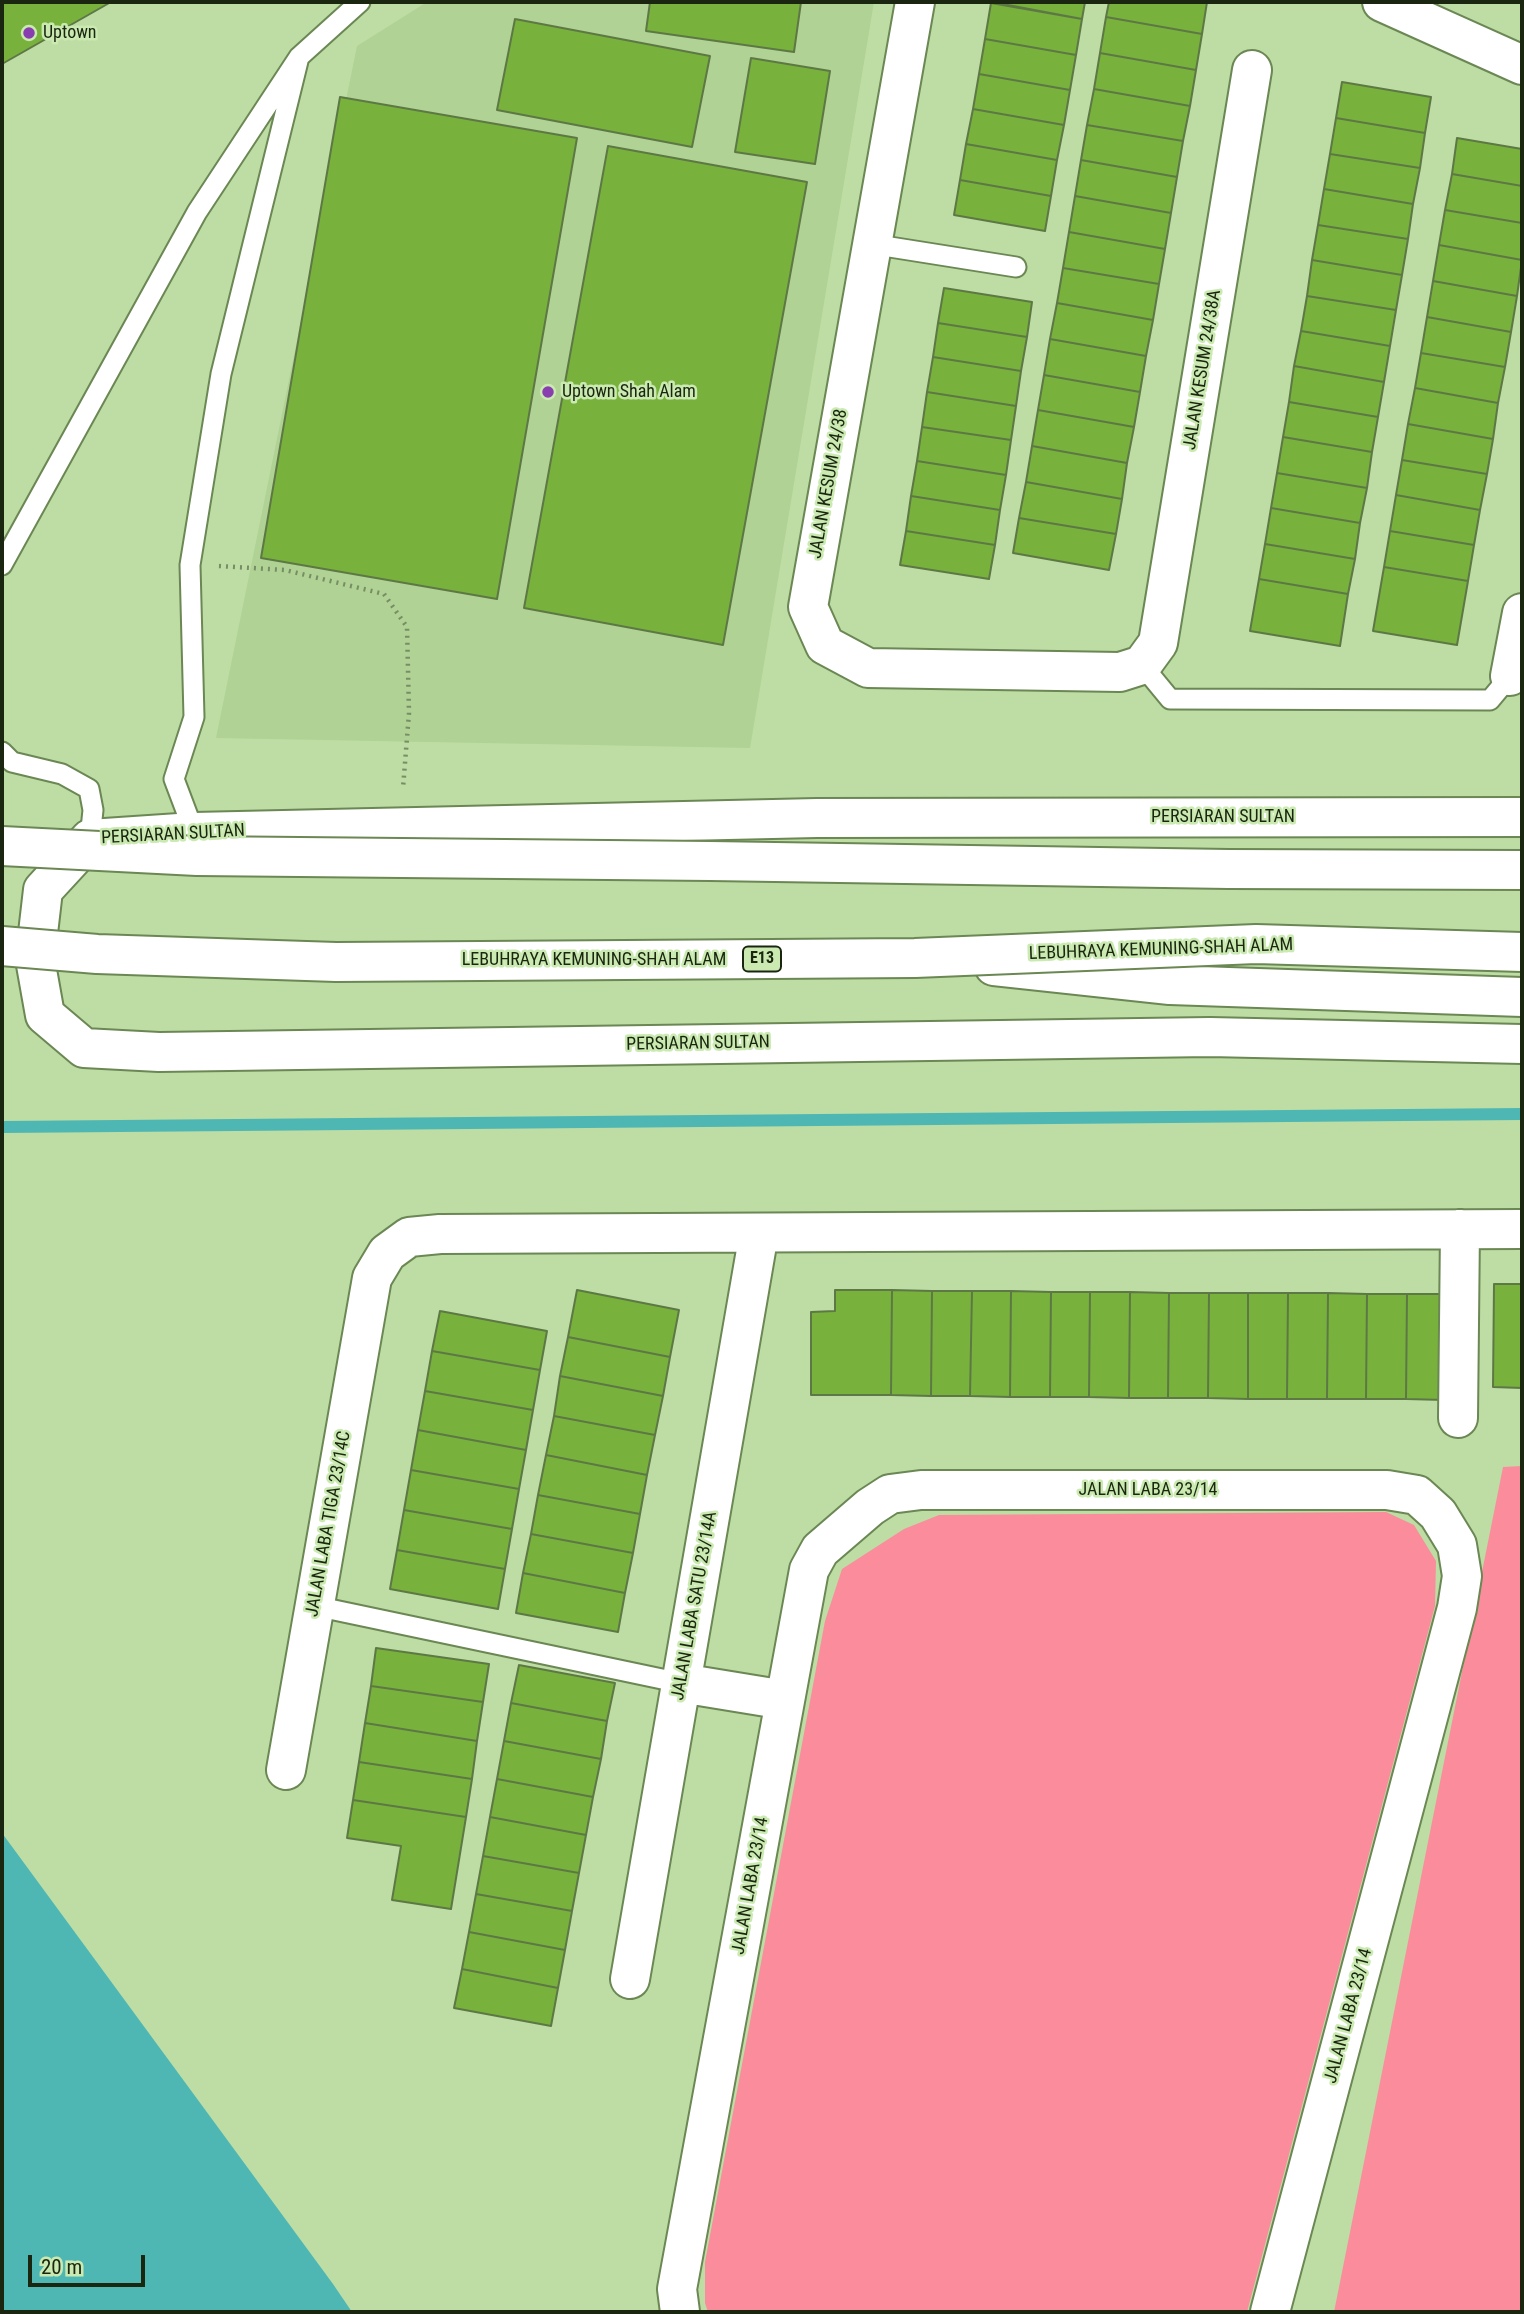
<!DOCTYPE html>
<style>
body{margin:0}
#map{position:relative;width:1524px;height:2314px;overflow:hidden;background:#bddda5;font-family:"Roboto Condensed",sans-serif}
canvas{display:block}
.frame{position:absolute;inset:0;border:4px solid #1a2610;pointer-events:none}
.scale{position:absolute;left:28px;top:2255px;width:117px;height:32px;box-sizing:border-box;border:4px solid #1a2610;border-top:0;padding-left:9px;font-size:21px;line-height:24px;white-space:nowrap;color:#1a2610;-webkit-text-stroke:5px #caeab1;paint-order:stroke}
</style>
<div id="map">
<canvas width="1524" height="2314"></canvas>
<div class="frame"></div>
<div class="scale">20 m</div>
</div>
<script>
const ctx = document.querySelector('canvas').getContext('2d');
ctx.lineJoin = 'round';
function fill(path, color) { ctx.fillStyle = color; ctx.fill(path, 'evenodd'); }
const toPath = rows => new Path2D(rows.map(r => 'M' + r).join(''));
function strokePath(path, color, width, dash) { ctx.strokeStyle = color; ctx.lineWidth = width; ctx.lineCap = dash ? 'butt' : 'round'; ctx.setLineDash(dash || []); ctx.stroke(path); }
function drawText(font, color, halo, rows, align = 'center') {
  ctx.font = font + ' "Roboto Condensed",sans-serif'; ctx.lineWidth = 5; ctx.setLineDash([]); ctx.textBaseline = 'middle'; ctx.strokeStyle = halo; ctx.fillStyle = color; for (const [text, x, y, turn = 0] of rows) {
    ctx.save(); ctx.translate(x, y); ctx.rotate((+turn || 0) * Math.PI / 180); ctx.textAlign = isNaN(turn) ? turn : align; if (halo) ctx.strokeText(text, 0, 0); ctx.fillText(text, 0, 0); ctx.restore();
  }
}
fill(toPath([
 [427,2,874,2,750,748,216,738,357,46]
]), '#b0d294');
fill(toPath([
 [1522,1466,1522,2312,1334,2312,1503,1467],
 [1386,1512,1414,1525,1436,1561,1435,1606,1247,2312,708,2312,705,2303,705,2262,825,1621,842,1569,904,1529,939,1515]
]), '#fb8c9c');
fill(toPath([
 [2,1833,333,2284,352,2312,2,2312]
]), '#4eb7b3');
strokePath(toPath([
 [2,1127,1522,1114]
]), '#4eb7b3', 12);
const building = toPath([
 [2,2,111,2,2,64,2,2],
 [650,2,801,2,794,52,646,31,650,2],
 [992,2,1085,2,1082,19,992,2],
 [1109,2,1207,2,1202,34,1106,17,1109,2],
 [991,3,1082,19,1076,55,985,39,991,3],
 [1106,17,1202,34,1196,70,1100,53,1106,17],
 [515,19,710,56,692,147,497,110,515,19],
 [985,39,1076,55,1070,90,979,74,985,39],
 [1100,53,1196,70,1190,106,1094,89,1100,53],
 [751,58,830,71,815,164,735,152,751,58],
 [979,74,1070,90,1064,125,973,109,979,74],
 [1342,82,1431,97,1425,133,1336,118,1342,82],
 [1094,89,1190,106,1183,141,1087,125,1094,89],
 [340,97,577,138,497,599,261,558,340,97],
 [973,109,1064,125,1057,160,966,144,973,109],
 [1336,118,1425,133,1420,168,1330,154,1336,118],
 [1087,125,1183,141,1177,177,1081,160,1087,125],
 [1457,138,1522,149,1522,186,1452,174,1457,138],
 [966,144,1057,160,1051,196,960,180,966,144],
 [608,146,807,182,723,645,524,608,608,146],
 [1330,154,1420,168,1413,204,1324,189,1330,154],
 [1081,160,1177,177,1171,213,1075,196,1081,160],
 [1452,174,1522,186,1522,223,1445,210,1452,174],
 [960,180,1051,196,1045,231,954,215,960,180],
 [1324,189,1413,204,1408,239,1318,225,1324,189],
 [1075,196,1171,213,1165,249,1069,232,1075,196],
 [1445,210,1522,223,1522,260,1439,245,1445,210],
 [1318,225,1408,239,1402,275,1312,260,1318,225],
 [1069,232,1165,249,1159,284,1063,268,1069,232],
 [1439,245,1522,260,1517,296,1433,281,1439,245],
 [1312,260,1402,275,1396,310,1307,296,1312,260],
 [1063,268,1159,284,1153,320,1057,303,1063,268],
 [1433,281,1517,296,1511,332,1427,317,1433,281],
 [944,288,1032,302,1027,337,938,323,944,288],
 [1307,296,1396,310,1390,346,1301,331,1307,296],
 [1057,303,1153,320,1146,356,1050,339,1057,303],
 [1427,317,1511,332,1505,367,1421,353,1427,317],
 [938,323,1027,337,1021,371,933,357,938,323],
 [1301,331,1390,346,1384,382,1294,366,1301,331],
 [1050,339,1146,356,1140,392,1044,375,1050,339],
 [1421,353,1505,367,1498,403,1415,388,1421,353],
 [933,357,1021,371,1016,406,927,392,933,357],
 [1294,366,1384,382,1378,417,1289,402,1294,366],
 [1044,375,1140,392,1134,427,1038,410,1044,375],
 [1415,388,1498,403,1493,439,1408,424,1415,388],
 [927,392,1016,406,1011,440,922,427,927,392],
 [1289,402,1378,417,1372,452,1283,437,1289,402],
 [1038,410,1134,427,1127,463,1032,446,1038,410],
 [1408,424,1493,439,1487,474,1402,460,1408,424],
 [922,427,1011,440,1006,475,917,461,922,427],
 [1283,437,1372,452,1367,488,1277,473,1283,437],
 [1032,446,1127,463,1122,499,1026,482,1032,446],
 [1402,460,1487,474,1480,510,1396,495,1402,460],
 [917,461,1006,475,1000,510,911,496,917,461],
 [1277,473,1367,488,1360,523,1271,508,1277,473],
 [1026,482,1122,499,1116,534,1019,518,1026,482],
 [1396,495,1480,510,1474,545,1390,531,1396,495],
 [911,496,1000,510,995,545,906,531,911,496],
 [1271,508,1360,523,1355,559,1265,544,1271,508],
 [1019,518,1116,534,1109,570,1013,553,1019,518],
 [906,531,995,545,989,579,900,565,906,531],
 [1390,531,1474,545,1468,581,1384,567,1390,531],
 [1265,544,1355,559,1348,594,1259,579,1265,544],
 [1384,567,1468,581,1457,645,1373,631,1384,567],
 [1259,579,1348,594,1340,646,1250,631,1259,579],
 [1494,1284,1522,1284,1522,1388,1493,1387,1494,1284],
 [577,1290,679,1310,670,1357,568,1337,577,1290],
 [835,1290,892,1290,891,1395,811,1395,811,1312,835,1311,835,1290],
 [892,1290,932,1291,931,1396,891,1395,892,1290],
 [932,1291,972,1291,970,1396,931,1396,932,1291],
 [972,1291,1011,1291,1010,1397,970,1396,972,1291],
 [1011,1291,1051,1292,1050,1397,1010,1397,1011,1291],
 [1051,1292,1090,1292,1089,1397,1050,1397,1051,1292],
 [1090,1292,1130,1292,1129,1398,1089,1397,1090,1292],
 [1130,1292,1169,1293,1168,1398,1129,1398,1130,1292],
 [1169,1293,1209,1293,1208,1398,1168,1398,1169,1293],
 [1209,1293,1248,1293,1248,1399,1208,1398,1209,1293],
 [1248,1293,1288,1293,1287,1399,1248,1399,1248,1293],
 [1288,1293,1328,1293,1327,1399,1287,1399,1288,1293],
 [1328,1293,1367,1294,1366,1399,1327,1399,1328,1293],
 [1367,1294,1407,1294,1406,1399,1366,1399,1367,1294],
 [1407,1294,1447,1294,1445,1400,1406,1399,1407,1294],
 [440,1311,547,1331,540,1370,432,1351,440,1311],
 [568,1337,670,1357,663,1396,560,1376,568,1337],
 [432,1351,540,1370,533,1410,425,1391,432,1351],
 [560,1376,663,1396,655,1435,554,1416,560,1376],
 [425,1391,533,1410,526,1450,418,1430,425,1391],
 [554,1416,655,1435,647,1475,546,1455,554,1416],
 [418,1430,526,1450,519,1489,411,1470,418,1430],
 [546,1455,647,1475,640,1514,538,1495,546,1455],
 [411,1470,519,1489,512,1529,404,1510,411,1470],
 [538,1495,640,1514,633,1553,531,1534,538,1495],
 [404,1510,512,1529,505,1569,397,1550,404,1510],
 [531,1534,633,1553,625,1593,523,1573,531,1534],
 [397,1550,505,1569,498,1609,390,1589,397,1550],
 [523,1573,625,1593,618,1632,516,1613,523,1573],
 [376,1648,489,1664,483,1702,371,1686,376,1648],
 [519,1665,615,1683,607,1721,511,1703,519,1665],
 [371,1686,483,1702,477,1741,365,1723,371,1686],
 [511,1703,607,1721,601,1759,504,1741,511,1703],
 [365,1723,477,1741,472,1779,359,1762,365,1723],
 [504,1741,601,1759,593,1797,497,1779,504,1741],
 [359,1762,472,1779,466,1817,353,1800,359,1762],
 [497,1779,593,1797,586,1835,490,1817,497,1779],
 [353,1800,466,1817,451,1909,392,1900,401,1846,347,1838,353,1800],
 [490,1817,586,1835,579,1873,483,1856,490,1817],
 [483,1856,579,1873,572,1911,476,1894,483,1856],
 [476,1894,572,1911,565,1950,469,1932,476,1894],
 [469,1932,565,1950,558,1988,462,1969,469,1932],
 [462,1969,558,1988,551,2026,454,2008,462,1969]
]);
fill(building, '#78b23c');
strokePath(building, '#5d7845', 2);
const service = toPath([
 [871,244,1016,267],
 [2,565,197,212,299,57,360,2],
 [1142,665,1170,699,1490,700,1510,676],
 [2,752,12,762,62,774,89,789,93,810,90,839],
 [194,832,174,779,194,717,190,565,221,374,299,57],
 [315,1606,681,1683]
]);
const minor = toPath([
 [915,2,808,607,825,645,868,668,1120,672,1142,665,1158,643,1252,70],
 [1382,2,1522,65],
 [1510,676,1522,613],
 [1458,1418,1460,1229],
 [681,1683,785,1700],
 [286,1770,372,1278,387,1253,409,1237,440,1234,1522,1229],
 [630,1979,759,1233],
 [680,2312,677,2289,809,1570,820,1550,870,1507,890,1494,921,1490,1387,1490,1417,1495,1438,1514,1457,1545,1462,1576,1457,1608,1270,2312]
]);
const primary = toPath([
 [1522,817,817,818,194,832,90,839,43,890,35,959,45,1015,84,1048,159,1052,1210,1037,1522,1044]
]);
const motorway = toPath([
 [994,966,1170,985,1522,997]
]);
strokePath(service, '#6b8753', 23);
strokePath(minor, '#6b8753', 42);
strokePath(primary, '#6b8753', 42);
strokePath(motorway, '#6b8753', 42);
strokePath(toPath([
 [219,566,285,570,384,594,407,627,409,713,403,788]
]), '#778e65', 4.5, [2, 5]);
strokePath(service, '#fff', 19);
strokePath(minor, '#fff', 38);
strokePath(primary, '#fff', 38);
strokePath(motorway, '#fff', 38);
const motorwayBridge = toPath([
 [2,846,197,856,710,861,1229,869,1522,870],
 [2,946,97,954,336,962,915,958,1256,944,1522,952]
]);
strokePath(motorwayBridge, '#6b8753', 42, []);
strokePath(motorwayBridge, '#fff', 38);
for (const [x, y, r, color] of [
 [29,33,7,"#893eb0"],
 [548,392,7,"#893eb0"]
]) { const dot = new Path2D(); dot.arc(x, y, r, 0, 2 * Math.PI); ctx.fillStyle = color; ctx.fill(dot); strokePath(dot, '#caeab1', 2.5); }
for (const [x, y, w] of [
 [762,959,38]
]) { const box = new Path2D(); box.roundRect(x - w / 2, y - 12.5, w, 25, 5); ctx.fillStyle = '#caeab1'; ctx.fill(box); strokePath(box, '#1a2610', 2); }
drawText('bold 16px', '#1a2610', null, [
 ["E13",762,959]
]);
drawText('18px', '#1a2610', '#caeab1', [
 ["Uptown",43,33],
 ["Uptown Shah Alam",562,392]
], 'left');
drawText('18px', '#1a2610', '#caeab1', [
 ["JALAN KESUM 24/38A",1203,370,-81],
 ["JALAN KESUM 24/38",829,484,-80],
 ["PERSIARAN SULTAN",1223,817],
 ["PERSIARAN SULTAN",173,835,-3],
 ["LEBUHRAYA KEMUNING-SHAH ALAM",1161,950,-2],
 ["LEBUHRAYA KEMUNING-SHAH ALAM",594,960],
 ["PERSIARAN SULTAN",698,1044,-1],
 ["JALAN LABA 23/14",1148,1490],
 ["JALAN LABA TIGA 23/14C",329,1524,-80],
 ["JALAN LABA SATU 23/14A",695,1606,-80],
 ["JALAN LABA 23/14",751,1886,-80],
 ["JALAN LABA 23/14",1349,2016,-75]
]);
</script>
